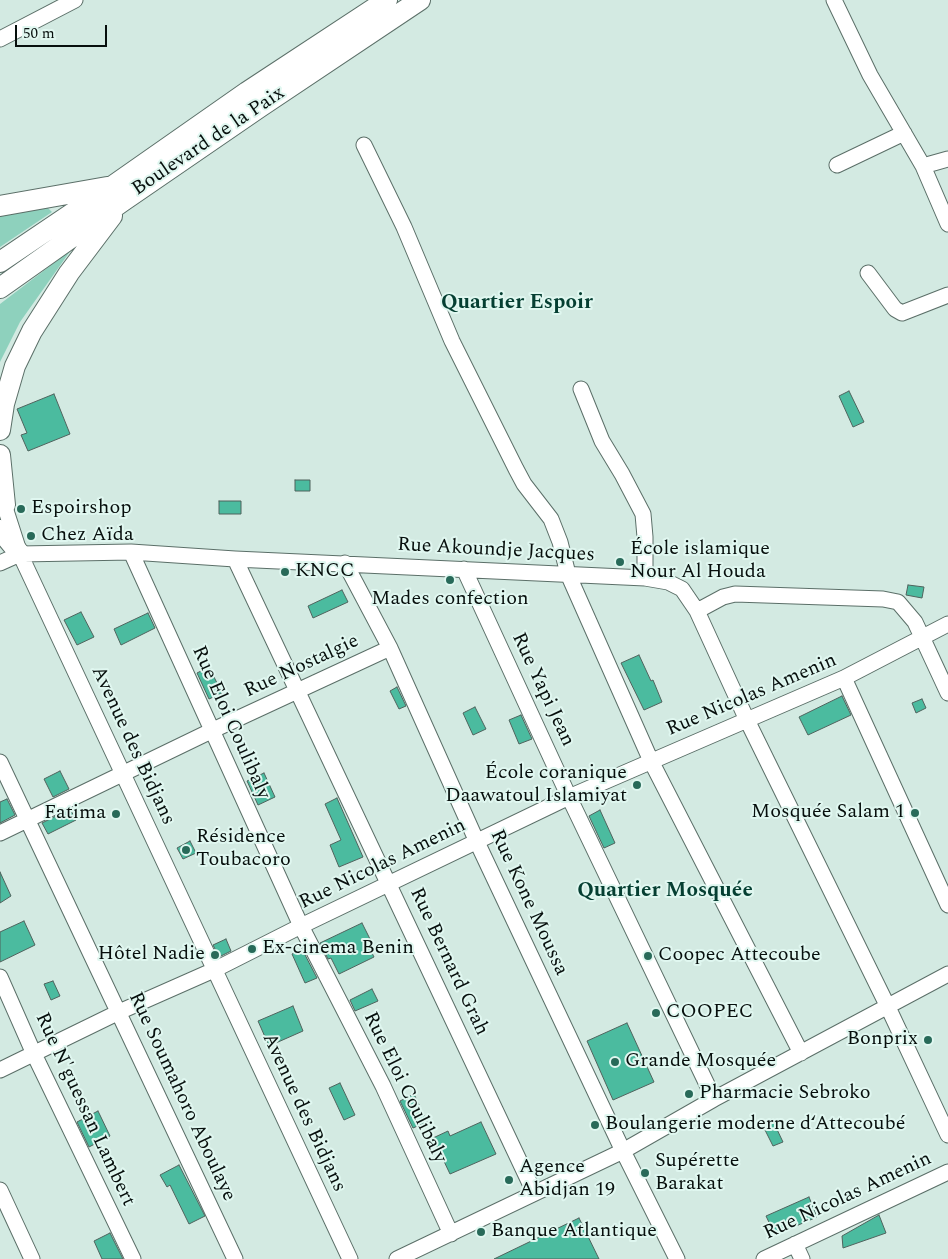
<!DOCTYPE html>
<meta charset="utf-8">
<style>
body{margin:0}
#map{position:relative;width:948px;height:1259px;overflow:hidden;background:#d3eae2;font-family:Spectral,serif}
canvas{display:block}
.scale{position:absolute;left:15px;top:25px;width:92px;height:22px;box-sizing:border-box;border:2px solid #070f0d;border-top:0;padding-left:6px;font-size:15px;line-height:18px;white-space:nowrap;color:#070f0d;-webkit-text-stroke:4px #e0f7f0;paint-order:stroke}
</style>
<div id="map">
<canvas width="948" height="1259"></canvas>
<div class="scale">50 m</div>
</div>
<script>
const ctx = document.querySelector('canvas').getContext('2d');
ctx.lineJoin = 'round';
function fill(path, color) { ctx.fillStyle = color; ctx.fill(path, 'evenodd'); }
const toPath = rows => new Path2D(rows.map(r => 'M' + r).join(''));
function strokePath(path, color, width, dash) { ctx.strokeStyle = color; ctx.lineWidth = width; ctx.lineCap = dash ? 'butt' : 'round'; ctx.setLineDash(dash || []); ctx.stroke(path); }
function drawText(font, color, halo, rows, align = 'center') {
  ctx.font = font + ' Spectral,serif'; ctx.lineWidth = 4; ctx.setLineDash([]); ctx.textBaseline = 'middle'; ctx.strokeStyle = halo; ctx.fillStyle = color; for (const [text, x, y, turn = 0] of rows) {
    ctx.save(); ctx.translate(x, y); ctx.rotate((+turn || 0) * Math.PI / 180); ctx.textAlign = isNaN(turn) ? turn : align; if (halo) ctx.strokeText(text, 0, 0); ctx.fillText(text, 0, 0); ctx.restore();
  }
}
fill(toPath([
 [47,207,52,212,0,247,0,213],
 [71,250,20,322,0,362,0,304]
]), '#8ed1bd');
const building = toPath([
 [849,391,864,422,853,427,839,396,849,391],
 [54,394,70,434,28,451,21,435,27,433,17,409,54,394],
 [295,480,310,480,310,491,295,491,295,480],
 [219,501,241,501,241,514,219,514,219,501],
 [908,585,924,587,922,598,906,595,908,585],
 [342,590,348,602,313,618,308,606,342,590],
 [81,612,94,637,77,645,64,620,81,612],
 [148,613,155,628,121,645,114,629,148,613],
 [639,655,651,681,653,680,662,702,644,710,621,663,639,655],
 [209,667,222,693,209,699,197,673,209,667],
 [397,687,406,706,399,709,390,691,397,687],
 [842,696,851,715,808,735,799,717,842,696],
 [922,699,926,708,916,713,912,703,922,699],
 [475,707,486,729,473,735,463,713,475,707],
 [521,715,532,739,519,744,509,720,521,715],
 [60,771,69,789,53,797,44,779,60,771],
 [264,773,275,797,258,805,247,781,264,773],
 [337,798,363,857,339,867,330,845,341,840,325,804,337,798],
 [7,799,15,815,0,823,0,802,7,799],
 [70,809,76,820,48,834,42,823,70,809],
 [600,810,615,843,604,848,589,816,600,810],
 [190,841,196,853,183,859,177,848,190,841],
 [0,872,11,896,0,903,0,872],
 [24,921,35,945,0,962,0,932,24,921],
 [362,923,370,939,366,941,374,957,339,974,331,958,328,959,320,943,362,923],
 [226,939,231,951,219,957,213,945,226,939],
 [302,949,317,978,305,983,292,954,302,949],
 [53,981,60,996,51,1000,44,984,53,981],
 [372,989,378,1001,355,1011,350,1000,372,989],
 [293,1006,303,1031,269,1046,258,1021,293,1006],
 [627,1023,654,1082,613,1100,587,1041,627,1023],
 [340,1083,355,1115,344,1120,329,1088,340,1083],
 [414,1094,427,1122,413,1128,400,1101,414,1094],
 [98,1111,110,1136,89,1147,77,1122,98,1111],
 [772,1119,783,1142,773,1146,762,1124,772,1119],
 [481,1122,496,1154,450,1174,433,1138,448,1131,450,1136,481,1122],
 [179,1165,205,1216,189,1224,170,1185,167,1187,160,1175,179,1165],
 [809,1197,817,1217,775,1235,766,1216,809,1197],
 [879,1215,886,1233,843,1248,842,1236,879,1215],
 [579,1218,599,1259,494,1259,579,1218],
 [110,1233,123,1259,102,1259,94,1241,110,1233]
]);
fill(building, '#4bbb9f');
strokePath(building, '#4f635d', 1);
const minor = toPath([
 [834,0,870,75,923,166,948,224],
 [0,39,75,0],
 [364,145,404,227,452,341,516,469,524,484,551,519,560,542,568,574,651,761,801,1053],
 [837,165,904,133],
 [923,166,948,159],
 [868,273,895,309,902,313,948,295],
 [581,389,602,441,622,474,643,514,645,537,645,578],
 [1,495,20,554,350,1259],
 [131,552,301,926,383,1086,451,1234],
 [235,559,534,1192],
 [0,563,20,554,131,552,235,559,645,578,668,582,682,589,697,611,747,720,887,1005,948,1135],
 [345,563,390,648,477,842,623,1151,677,1259],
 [464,569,569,797,714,1099],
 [697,611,723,597,735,594,883,599,898,602,915,622,948,693],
 [844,678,948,905],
 [0,762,235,1259],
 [0,833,211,731,390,648],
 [0,977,34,1054,133,1259],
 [0,1070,119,1012,214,970,301,926,569,797,844,678,948,624],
 [0,1190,32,1259],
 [795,1244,802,1259],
 [397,1259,623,1151,714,1099,948,974],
 [764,1259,948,1172]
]);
const major = toPath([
 [0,206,107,187],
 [0,262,114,185,247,92,387,0],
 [0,288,123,201,260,107,420,0],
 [0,430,4,404,15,366,32,331,69,273,112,216],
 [0,455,5,505],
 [0,530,20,554]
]);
strokePath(minor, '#5b6f68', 17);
strokePath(major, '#5b6f68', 22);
strokePath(minor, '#fff', 15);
strokePath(major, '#fff', 20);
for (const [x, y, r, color] of [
 [21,509,5,"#286a59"],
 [31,536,5,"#286a59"],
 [620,562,5,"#286a59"],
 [285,572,5,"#286a59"],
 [450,580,5,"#286a59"],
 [637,785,5,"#286a59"],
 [915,813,5,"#286a59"],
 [116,814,5,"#286a59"],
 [186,850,5,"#286a59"],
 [252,949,5,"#286a59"],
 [215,955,5,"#286a59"],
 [648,956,5,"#286a59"],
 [656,1013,5,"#286a59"],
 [928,1040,5,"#286a59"],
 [615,1062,5,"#286a59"],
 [689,1094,5,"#286a59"],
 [595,1125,5,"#286a59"],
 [645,1173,5,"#286a59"],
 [509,1180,5,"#286a59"],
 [481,1232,5,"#286a59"]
]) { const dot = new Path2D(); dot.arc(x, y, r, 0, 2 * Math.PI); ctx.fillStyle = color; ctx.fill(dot); strokePath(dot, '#e0f7f0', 2); }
drawText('20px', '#070f0d', '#e0f7f0', [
 ["Boulevard de la Paix",209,142,-34],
 ["Rue Akoundje Jacques",496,551,3],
 ["Rue Nostalgie",302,667,-25],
 ["Rue Yapi Jean",542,690,65],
 ["Rue Nicolas Amenin",752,696,-23],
 ["Rue Eloi Coulibaly",230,723,66],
 ["Avenue des Bidjans",132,746,65],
 ["Rue Nicolas Amenin",383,865,-26],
 ["Rue Kone Moussa",528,903,65],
 ["Rue Bernard Grah",448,962,65],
 ["Rue Eloi Coulibaly",404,1088,64],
 ["Rue Soumahoro Aboulaye",181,1097,65],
 ["Rue N'guessan Lambert",84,1110,65],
 ["Avenue des Bidjans",303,1113,65],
 ["Rue Nicolas Amenin",848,1197,-25]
]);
drawText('20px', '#070f0d', '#e0f7f0', [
 ["Espoirshop",31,509],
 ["Chez Aïda",41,536],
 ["École islamique",630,550],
 ["Nour Al Houda",630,573],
 ["KNCC",295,572],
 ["Mades confection",450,600,"center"],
 ["École coranique",627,774,"right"],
 ["Daawatoul Islamiyat",627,797,"right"],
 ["Mosquée Salam 1",905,813,"right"],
 ["Fatima",106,814,"right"],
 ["Résidence",196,838],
 ["Toubacoro",196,861],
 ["Ex-cinema Benin",262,949],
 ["Hôtel Nadie",205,955,"right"],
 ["Coopec Attecoube",658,956],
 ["COOPEC",666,1013],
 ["Bonprix",918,1040,"right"],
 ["Grande Mosquée",625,1062],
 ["Pharmacie Sebroko",699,1094],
 ["Boulangerie moderne d‘Attecoubé",605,1125],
 ["Supérette",655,1162],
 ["Barakat",655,1185],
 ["Agence",519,1168],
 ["Abidjan 19",519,1191],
 ["Banque Atlantique",491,1232]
], 'left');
drawText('bold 21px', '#053f32', '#e0f7f0', [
 ["Quartier Espoir",517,304],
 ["Quartier Mosquée",665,892]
]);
</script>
